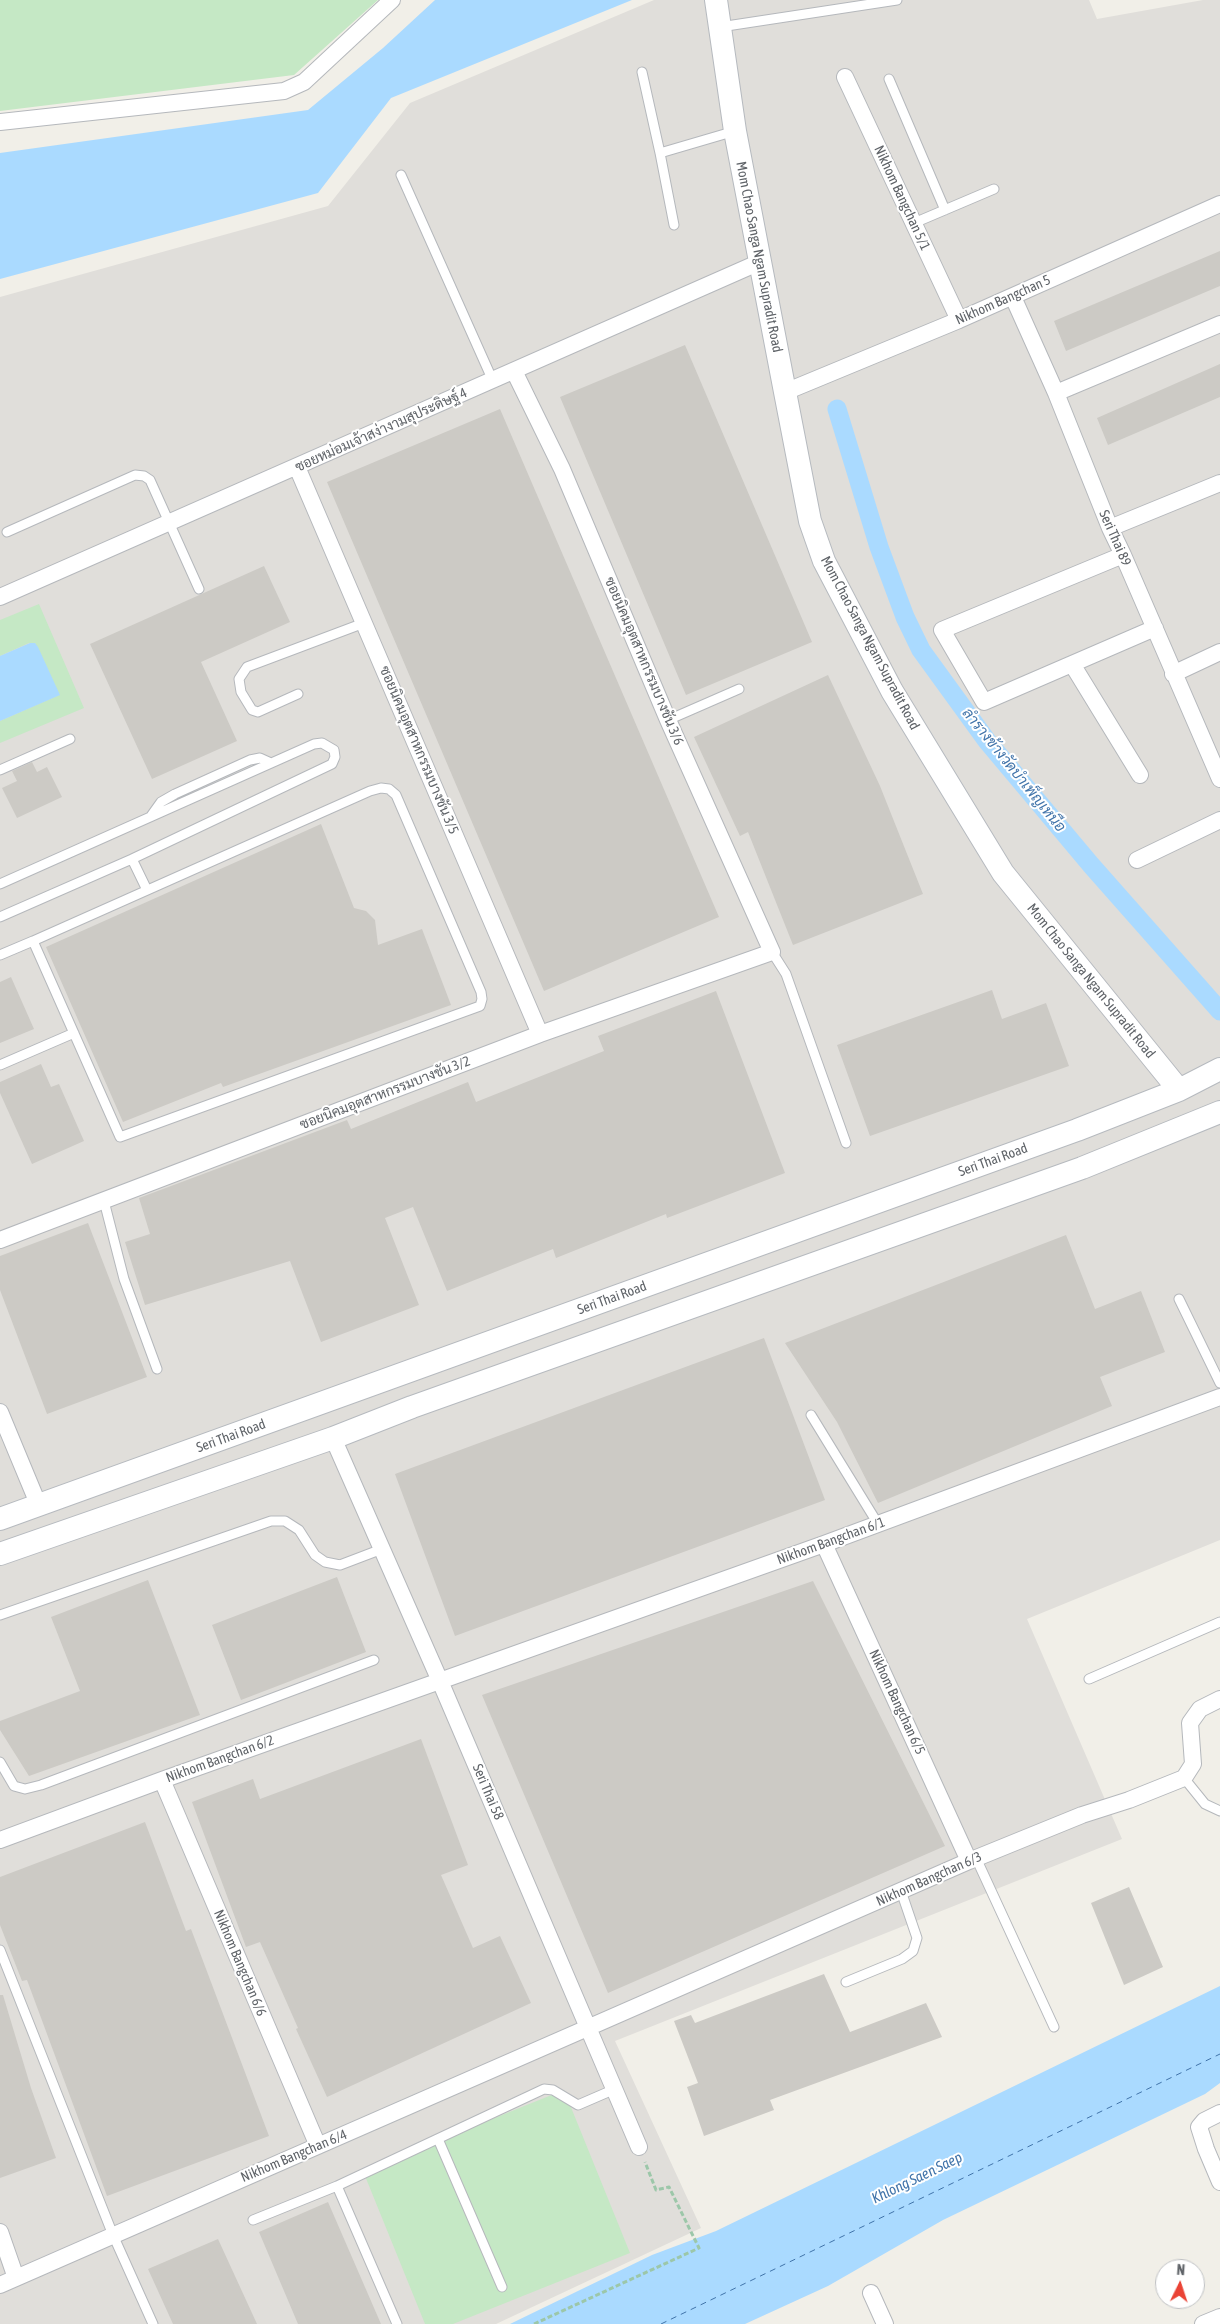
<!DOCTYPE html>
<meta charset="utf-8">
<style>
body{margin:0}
#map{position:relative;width:1220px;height:2324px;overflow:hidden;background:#f1efe8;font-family:"Asap Condensed",sans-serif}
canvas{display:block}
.north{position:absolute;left:1155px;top:2259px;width:50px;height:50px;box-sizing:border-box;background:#fff;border:1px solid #bfc1c3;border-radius:50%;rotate:4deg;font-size:14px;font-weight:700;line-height:20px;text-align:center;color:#5f6368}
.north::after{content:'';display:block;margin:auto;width:18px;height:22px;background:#ea4335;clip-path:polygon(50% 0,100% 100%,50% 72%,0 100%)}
</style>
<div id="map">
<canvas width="1220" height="2324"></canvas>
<div class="north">N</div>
</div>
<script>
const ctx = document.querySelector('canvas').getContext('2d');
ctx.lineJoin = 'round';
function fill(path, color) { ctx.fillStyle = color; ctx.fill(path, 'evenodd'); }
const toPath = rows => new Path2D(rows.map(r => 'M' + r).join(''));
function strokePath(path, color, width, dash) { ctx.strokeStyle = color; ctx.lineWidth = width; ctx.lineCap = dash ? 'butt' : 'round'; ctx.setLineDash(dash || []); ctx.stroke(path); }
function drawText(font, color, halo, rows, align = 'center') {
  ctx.font = font + ' "Asap Condensed",Sarabun,sans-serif'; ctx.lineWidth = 4; ctx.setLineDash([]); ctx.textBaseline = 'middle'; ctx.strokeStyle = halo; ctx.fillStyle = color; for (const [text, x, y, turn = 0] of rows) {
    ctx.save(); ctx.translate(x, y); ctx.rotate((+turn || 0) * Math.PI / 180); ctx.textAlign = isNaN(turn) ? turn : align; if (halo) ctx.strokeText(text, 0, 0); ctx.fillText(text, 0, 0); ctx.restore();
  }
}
fill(toPath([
 [654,0,1089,0,1097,19,1203,0,1220,0,1220,1540,1027,1619,1122,1839,615,2041,701,2228,496,2324,0,2324,0,297,328,206,410,103]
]), '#e0deda');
fill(toPath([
 [0,0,378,0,294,75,0,111],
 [39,604,84,708,0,743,0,721,59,695,35,643,29,643,0,656,0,620],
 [564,2090,630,2253,453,2324,425,2324,363,2171]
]), '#c5e8c5');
fill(toPath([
 [435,0,632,0,391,98,318,193,0,279,0,153,308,110,383,48],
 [30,643,35,643,38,647,60,695,0,721,0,656],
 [1220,1986,1220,2083,1205,2094,943,2220,828,2286,745,2324,510,2324,652,2255,716,2231]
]), '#aadaff');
strokePath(toPath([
 [837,409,879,547,905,617,921,650,987,741,1091,865,1220,1011]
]), '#aadaff', 19);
strokePath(toPath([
 [661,2324,1220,2054]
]), '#4174aa', 1, [6, 5]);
fill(toPath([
 [1220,251,1220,286,1066,351,1054,321],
 [685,345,812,642,686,695,560,397],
 [1220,364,1220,397,1108,445,1097,418],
 [500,409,719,917,544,991,327,482],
 [264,566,290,622,201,662,237,741,152,779,90,644],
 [828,675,880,786,923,894,793,945,748,832,740,836,694,737],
 [32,762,37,772,47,767,62,797,17,818,2,788,17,781,12,771],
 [321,824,354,908,366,911,375,920,378,945,422,929,451,1005,223,1087,221,1083,123,1122,46,947],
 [11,977,34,1029,0,1043,0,982],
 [992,990,1002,1019,1046,1003,1069,1066,870,1136,837,1045],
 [716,991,785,1173,667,1218,666,1214,556,1258,553,1249,447,1291,413,1207,385,1218,419,1305,321,1342,290,1261,145,1305,125,1242,150,1234,139,1198,347,1120,351,1129,468,1082,476,1102,604,1051,598,1036],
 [41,1064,51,1087,59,1084,84,1141,32,1164,0,1093,0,1082],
 [88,1223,147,1377,47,1414,0,1290,0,1256],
 [1066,1235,1095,1309,1141,1291,1165,1352,1100,1377,1112,1406,878,1503,837,1422,785,1343],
 [764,1338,825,1500,455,1636,395,1474],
 [337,1577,366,1652,241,1700,212,1625],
 [148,1580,200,1715,29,1776,0,1730,0,1721,80,1691,51,1617],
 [813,1581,945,1846,608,1993,482,1695],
 [421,1739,468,1865,441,1875,473,1948,500,1936,531,2003,327,2097,296,2029,298,2028,260,1942,246,1947,192,1802,253,1779,260,1799],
 [145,1822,186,1931,191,1929,269,2136,107,2196,27,1980,22,1981,0,1925,0,1877],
 [1129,1887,1163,1967,1124,1985,1091,1903],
 [824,1974,850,2032,926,2003,942,2037,770,2100,774,2110,704,2136,687,2087,698,2083,674,2021,691,2015,695,2023],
 [0,1995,3,1995,31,2088,56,2158,0,2178],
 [328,2202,381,2324,298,2324,259,2232],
 [218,2239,257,2324,173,2324,148,2269]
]), '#cccac5');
const lane = toPath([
 [720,27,897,0],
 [642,72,660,153,735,131],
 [889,79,945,210],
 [660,153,674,225],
 [401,175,493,381],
 [914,223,994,189],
 [7,532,135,475,144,476,150,480,199,589],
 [298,694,258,712,252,710,241,692,239,679,247,667,364,623],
 [668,720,739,689],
 [0,770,70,739],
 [381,788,389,789,396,795,481,992,482,999,480,1006,120,1137,33,941,370,791,381,788],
 [151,816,161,802,175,794,250,760,260,758,271,763],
 [0,884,314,744,322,743,334,750,335,757,332,764,132,859],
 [0,917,132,859,147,890],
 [772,952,786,974,846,1143],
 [0,955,33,941],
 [0,1065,74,1033],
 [104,1201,124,1279,157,1369],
 [1179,1299,1220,1383],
 [811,1415,878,1524],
 [0,1615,271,1521,285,1521,299,1530,315,1555,325,1562,340,1565,382,1549],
 [1089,1679,1220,1622],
 [0,1762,14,1786,25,1789,41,1785,374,1660],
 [1184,1778,1205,1804,1220,1811],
 [976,1858,1054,2027],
 [0,1950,113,2235,153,2324],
 [846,1982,902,1959,913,1951,917,1938,901,1891],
 [438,2139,502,2287],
 [337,2186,397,2324],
 [253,2220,337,2186,544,2089,553,2090,578,2105,615,2089]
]);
const street = toPath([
 [845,77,959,320],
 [0,122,284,91,304,82,392,0],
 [1013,297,1056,393,1110,528,1123,555,1220,779],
 [785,392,959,320,1220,204],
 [1056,393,1220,324],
 [297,467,540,1034],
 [1110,528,1220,483],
 [1123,555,942,630,984,702,1155,628],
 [0,597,760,262],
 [1072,664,1140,775],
 [1173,674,1220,652],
 [1137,860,1220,820],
 [0,1240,540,1034,772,952,668,720,562,469,514,371],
 [0,1412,39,1506],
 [333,1438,440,1681,639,2147],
 [824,1544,969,1861],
 [162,1780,318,2146],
 [0,1840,162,1780,824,1544,1220,1397],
 [1220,2113,1204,2121,1199,2127,1206,2149,1220,2182],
 [0,2232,16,2278],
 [0,2285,969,1861,1082,1815,1129,1800,1184,1778,1193,1764,1190,1723,1200,1709,1220,1699],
 [871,2293,885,2324],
 [1203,2324,1220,2317]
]);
const secondary = toPath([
 [716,0,735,131,785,392,810,521,824,561,892,691,1003,873,1179,1090],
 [0,1519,1077,1130,1179,1090,1220,1069],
 [0,1554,333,1438,412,1407,1082,1168,1220,1112]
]);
strokePath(lane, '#b5b8bc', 11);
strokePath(street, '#b5b8bc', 18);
strokePath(secondary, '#b6babf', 24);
strokePath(toPath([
 [534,2324,699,2248,669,2187,656,2190,645,2162]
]), '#9cc7a9', 3, [5, 2.5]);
strokePath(lane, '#fff', 9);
strokePath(street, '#fff', 16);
strokePath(secondary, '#fff', 22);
drawText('14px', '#5f6368', '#fff', [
 ["Nikhom Bangchan 5/1",902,198,65],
 ["Mom Chao Sanga Ngam Supradit Road",759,257,79],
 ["Nikhom Bangchan 5",1003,300,-24],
 ["ซอยหม่อมเจ้าสง่างามสุประดิษฐ์ 4",381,430,-24],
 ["Seri Thai 89",1115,538,66],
 ["Mom Chao Sanga Ngam Supradit Road",870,643,62],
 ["ซอยนิคมอุตสาหกรรมบางชัน 3/6",644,661,67],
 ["ซอยนิคมอุตสาหกรรมบางชัน 3/5",419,750,67],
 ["Mom Chao Sanga Ngam Supradit Road",1091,981,51],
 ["ซอยนิคมอุตสาหกรรมบางชัน 3/2",385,1093,-21],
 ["Seri Thai Road",993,1160,-20],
 ["Seri Thai Road",612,1298,-20],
 ["Seri Thai Road",231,1436,-20],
 ["Nikhom Bangchan 6/1",831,1541,-20],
 ["Nikhom Bangchan 6/5",897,1702,65],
 ["Nikhom Bangchan 6/2",220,1759,-20],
 ["Seri Thai 58",488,1792,67],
 ["Nikhom Bangchan 6/3",929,1879,-24],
 ["Nikhom Bangchan 6/6",240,1963,67],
 ["Nikhom Bangchan 6/4",294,2156,-23]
]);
drawText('italic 15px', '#4174aa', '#fff', [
 ["ลำรางข้างวัดบำเพ็ญเหนือ",1014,770,51],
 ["Khlong Saen Saep",917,2178,-26]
]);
</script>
